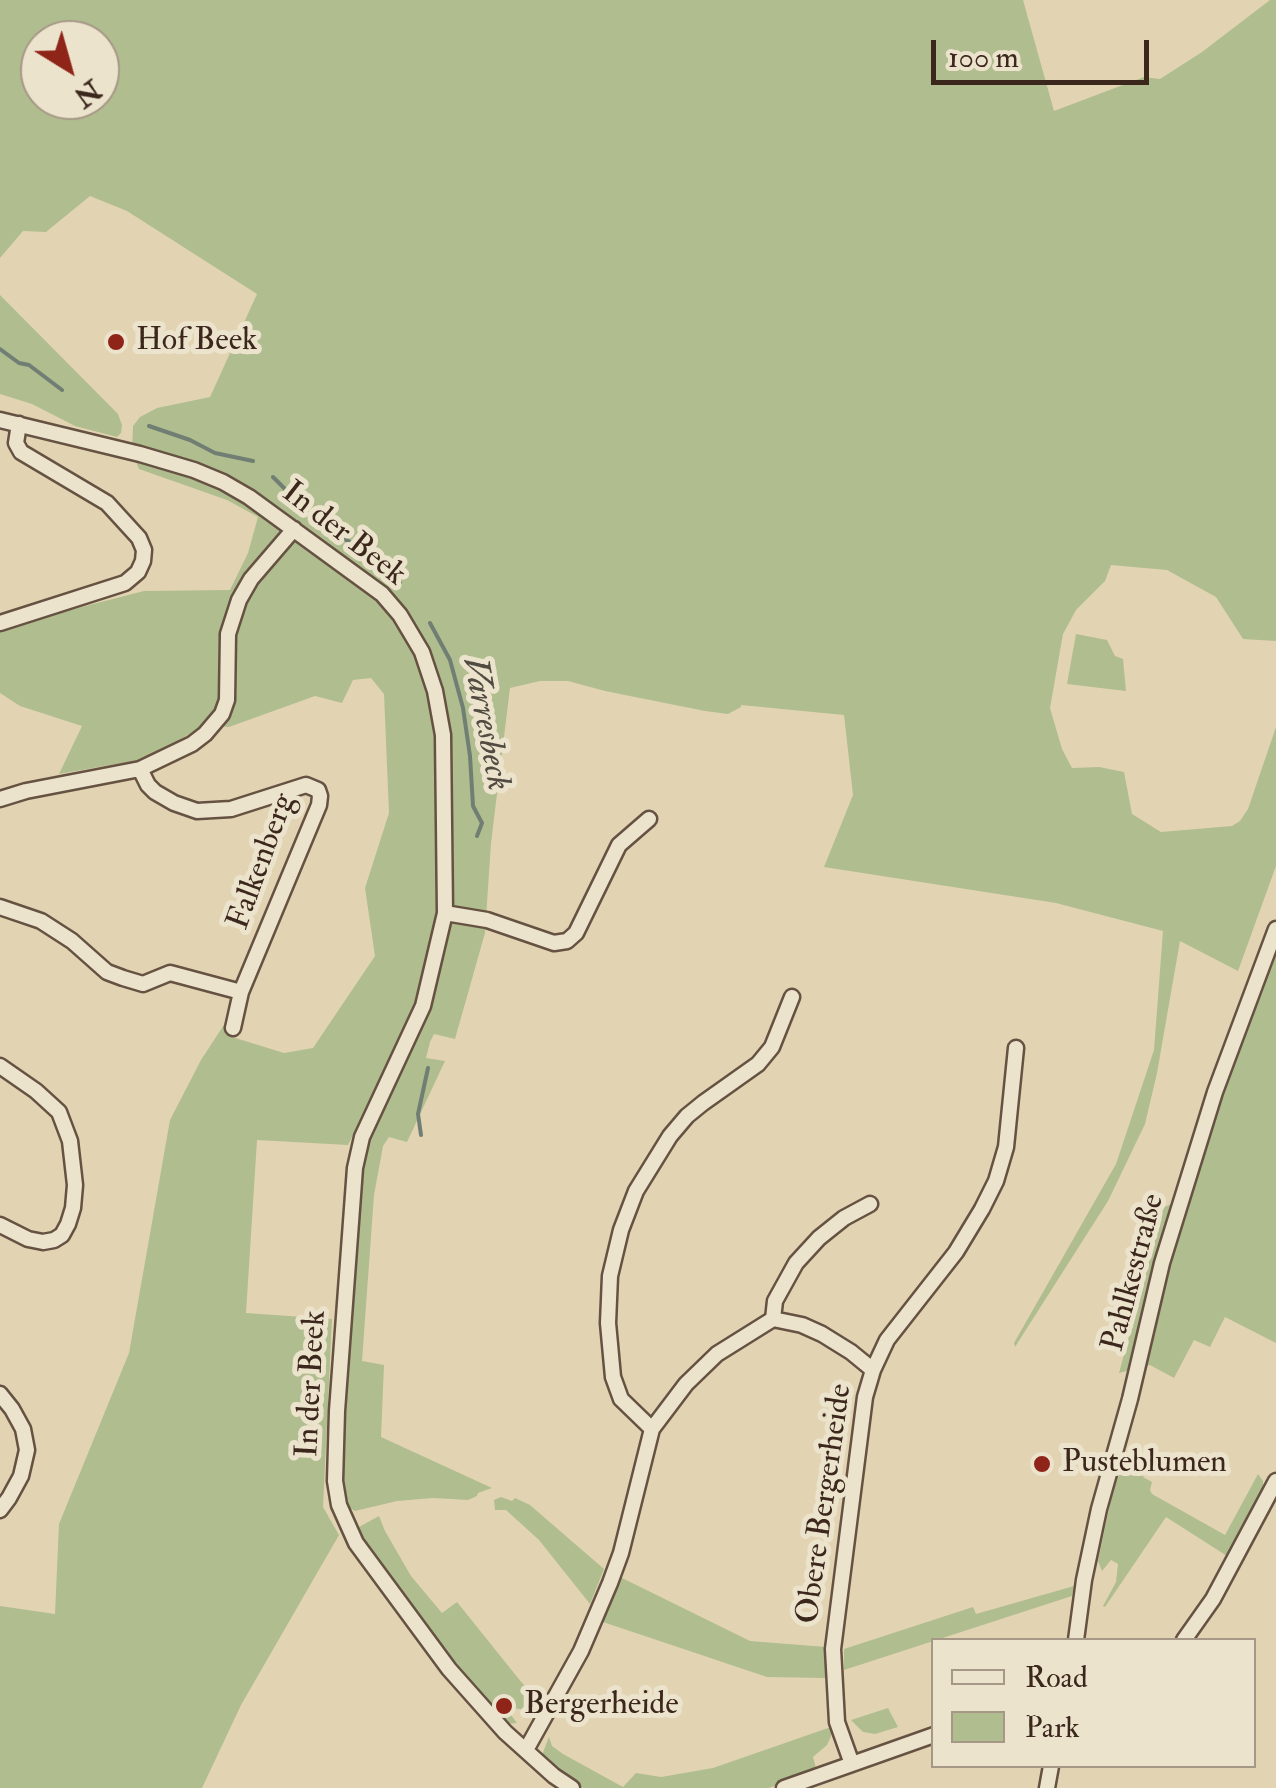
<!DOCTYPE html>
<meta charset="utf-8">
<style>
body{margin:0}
#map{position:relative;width:1276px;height:1788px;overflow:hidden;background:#e2d4b2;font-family:"IM FELL Double Pica",serif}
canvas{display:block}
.legend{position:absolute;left:931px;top:1638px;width:325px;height:130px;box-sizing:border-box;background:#ece3cd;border:2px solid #a69886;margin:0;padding:12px 18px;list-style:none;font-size:30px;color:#3c271c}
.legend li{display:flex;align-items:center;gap:20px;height:50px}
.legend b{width:50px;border:2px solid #a69886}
.north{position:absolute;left:20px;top:20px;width:100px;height:100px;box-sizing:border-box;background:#ece3cd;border:2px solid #a69886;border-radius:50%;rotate:143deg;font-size:28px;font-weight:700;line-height:40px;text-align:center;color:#3c271c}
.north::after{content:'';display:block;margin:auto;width:35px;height:45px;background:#8f2418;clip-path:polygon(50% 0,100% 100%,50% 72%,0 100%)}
.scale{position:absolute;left:931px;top:40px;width:218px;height:45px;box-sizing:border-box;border:5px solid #3c271c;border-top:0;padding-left:12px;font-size:30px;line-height:35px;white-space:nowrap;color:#3c271c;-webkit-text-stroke:8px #ece3cd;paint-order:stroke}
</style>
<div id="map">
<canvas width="1276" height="1788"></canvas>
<ul class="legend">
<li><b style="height:12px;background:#ece3cd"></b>Road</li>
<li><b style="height:28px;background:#b0bd8f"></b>Park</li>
</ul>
<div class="north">N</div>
<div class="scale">100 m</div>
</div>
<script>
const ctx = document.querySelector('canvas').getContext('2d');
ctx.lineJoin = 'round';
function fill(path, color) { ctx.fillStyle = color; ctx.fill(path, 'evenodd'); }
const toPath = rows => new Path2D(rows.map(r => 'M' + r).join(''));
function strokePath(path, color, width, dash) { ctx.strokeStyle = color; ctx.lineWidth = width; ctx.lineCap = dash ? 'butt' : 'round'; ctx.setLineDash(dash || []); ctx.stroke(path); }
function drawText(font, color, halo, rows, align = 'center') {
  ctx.font = font + ' "IM FELL Double Pica",serif'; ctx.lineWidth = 10; ctx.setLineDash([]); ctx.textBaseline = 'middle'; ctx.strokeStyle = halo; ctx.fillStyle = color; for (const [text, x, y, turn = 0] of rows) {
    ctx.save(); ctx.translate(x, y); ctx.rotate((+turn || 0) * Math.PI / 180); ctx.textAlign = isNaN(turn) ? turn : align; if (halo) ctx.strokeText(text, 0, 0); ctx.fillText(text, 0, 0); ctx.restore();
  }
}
fill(toPath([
 [0,0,1023,0,1054,111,1144,77,1160,79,1202,52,1270,0,1276,0,1276,641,1243,639,1216,597,1167,570,1111,565,1105,581,1076,610,1063,634,1050,708,1062,749,1072,768,1099,767,1124,772,1132,814,1161,832,1232,826,1240,821,1248,809,1276,727,1276,866,1238,971,1180,941,1157,1073,1145,1124,1108,1201,1015,1347,1014,1343,1116,1164,1154,1050,1163,931,1056,903,824,867,853,795,844,715,741,705,741,707,728,714,705,711,605,691,568,681,540,681,510,688,491,843,485,933,455,1039,434,1034,430,1042,426,1058,445,1061,407,1142,389,1137,383,1146,374,1195,362,1361,384,1365,381,1437,492,1488,478,1493,477,1496,468,1500,433,1498,397,1501,355,1511,350,1508,346,1500,342,1473,342,1430,360,1175,368,1133,370,1133,356,1129,348,1145,257,1140,246,1313,332,1319,323,1507,339,1535,241,1705,202,1788,0,1788,0,1606,55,1614,59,1524,129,1353,170,1120,201,1060,233,1011,229,1036,284,1053,313,1048,375,956,365,888,389,813,384,694,371,678,353,680,342,703,315,696,229,727,204,725,150,758,59,774,82,726,20,706,0,693,0,628,144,591,230,590,248,553,258,517,227,500,139,469,132,452,133,426,140,417,157,408,210,397,257,294,127,211,90,196,46,232,23,231,0,258],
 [40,40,100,40,100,100,40,100],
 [0,295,118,414,122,425,121,433,117,437,75,426,32,404,0,394],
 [1076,634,1107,640,1115,656,1123,659,1126,691,1067,684],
 [1276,948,1276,1343,1225,1317,1210,1347,1194,1340,1174,1378,1150,1365,1119,1373,1164,1207,1191,1197,1217,1104],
 [1151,1461,1143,1477,1152,1482,1150,1490,1152,1494,1225,1535,1258,1474,1263,1481,1263,1488,1227,1556,1166,1517,1105,1607,1103,1606,1116,1582,1118,1564,1111,1560,1102,1571,1098,1561,1115,1481,1126,1467,1132,1463],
 [501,1497,512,1501,515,1498,530,1505,604,1569,590,1604,539,1540,506,1510,495,1510,494,1500],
 [379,1516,385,1531,411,1576,442,1613,457,1602,522,1683,542,1700,533,1707,524,1710,514,1708,500,1700,517,1723,506,1724,463,1676,367,1547,359,1527],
 [620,1577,750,1641,826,1647,825,1678,767,1677,603,1622],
 [1074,1586,1072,1596,844,1670,844,1649,973,1607,976,1614],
 [888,1708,898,1727,875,1734,863,1732,851,1720],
 [831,1727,831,1736,827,1745,813,1757,816,1768,814,1771,769,1788,583,1788,546,1761,542,1755,549,1737,552,1746,563,1754,623,1787,636,1773,661,1777,713,1768]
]), '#b0bd8f');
strokePath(toPath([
 [0,349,19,363,29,365,62,390],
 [149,426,190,440,215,453,253,461],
 [273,477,313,517,367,554,400,583],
 [430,623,450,660,463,708,470,756,473,806,482,823,477,836],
 [421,1135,418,1114,428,1068]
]), '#717e74', 4);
const minor = toPath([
 [0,420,140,454,194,470,223,482,249,497,382,594,400,615,422,652,435,691,443,735,445,913,423,1006,362,1137,355,1168,337,1411,335,1481,339,1505,356,1543,449,1669,505,1732,554,1776,572,1788],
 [0,623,125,583,138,572,143,561,144,550,139,538,107,503,21,452,16,443,19,424],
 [140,769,148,785,155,792,174,803,197,811,231,809,306,785,318,790,320,796,319,805,241,992,233,1028],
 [0,799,26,791,140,769,192,744,205,734,222,714,227,700,228,634,239,600,251,579,294,529],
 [0,907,41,921,72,941,107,972,123,978,143,984,170,973,241,992],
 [445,913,487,920,554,943,567,941,576,933,619,845,649,819],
 [0,1066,36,1091,59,1112,70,1141,75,1185,73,1208,68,1224,62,1235,54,1240,43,1242,28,1239,0,1225],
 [773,1319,775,1301,796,1263,819,1238,844,1218,870,1204],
 [0,1394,12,1409,23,1429,27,1450,21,1476,9,1498,0,1510],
 [652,1429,621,1399,613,1377,608,1323,610,1276,621,1230,636,1191,670,1136,687,1116,703,1103,758,1064,772,1047,792,997],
 [1076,1640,1084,1580,1099,1509,1130,1399,1162,1263,1215,1092,1276,929],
 [1184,1640,1213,1599,1276,1481],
 [526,1750,581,1651,610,1583,621,1553,652,1429,686,1384,717,1354,773,1319,802,1325,822,1334,851,1352,873,1370],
 [852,1764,837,1722,833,1649,865,1397,873,1370,887,1340,956,1252,982,1209,996,1181,1006,1147,1016,1048],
 [784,1788,934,1735],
 [1047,1788,1051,1766]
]);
strokePath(minor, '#665242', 19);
strokePath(minor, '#ece3cd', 14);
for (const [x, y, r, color] of [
 [116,342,10,"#8f2418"],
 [1042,1464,10,"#8f2418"],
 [504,1706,10,"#8f2418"]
]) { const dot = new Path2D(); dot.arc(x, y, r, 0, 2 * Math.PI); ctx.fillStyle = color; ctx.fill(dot); strokePath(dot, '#ece3cd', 4); }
drawText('32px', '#3c271c', '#ece3cd', [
 ["Hof Beek",136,342],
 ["Pusteblumen",1062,1464],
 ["Bergerheide",524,1706]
], 'left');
drawText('32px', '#3c271c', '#ece3cd', [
 ["In der Beek",343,535,38],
 ["Falkenberg",263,862,-70],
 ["Pahlkestraße",1135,1273,-75],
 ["In der Beek",313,1384,-87],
 ["Obere Bergerheide",826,1504,-82]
]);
drawText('italic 35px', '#524b41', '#ece3cd', [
 ["Varresbeck",484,724,79]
]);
</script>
